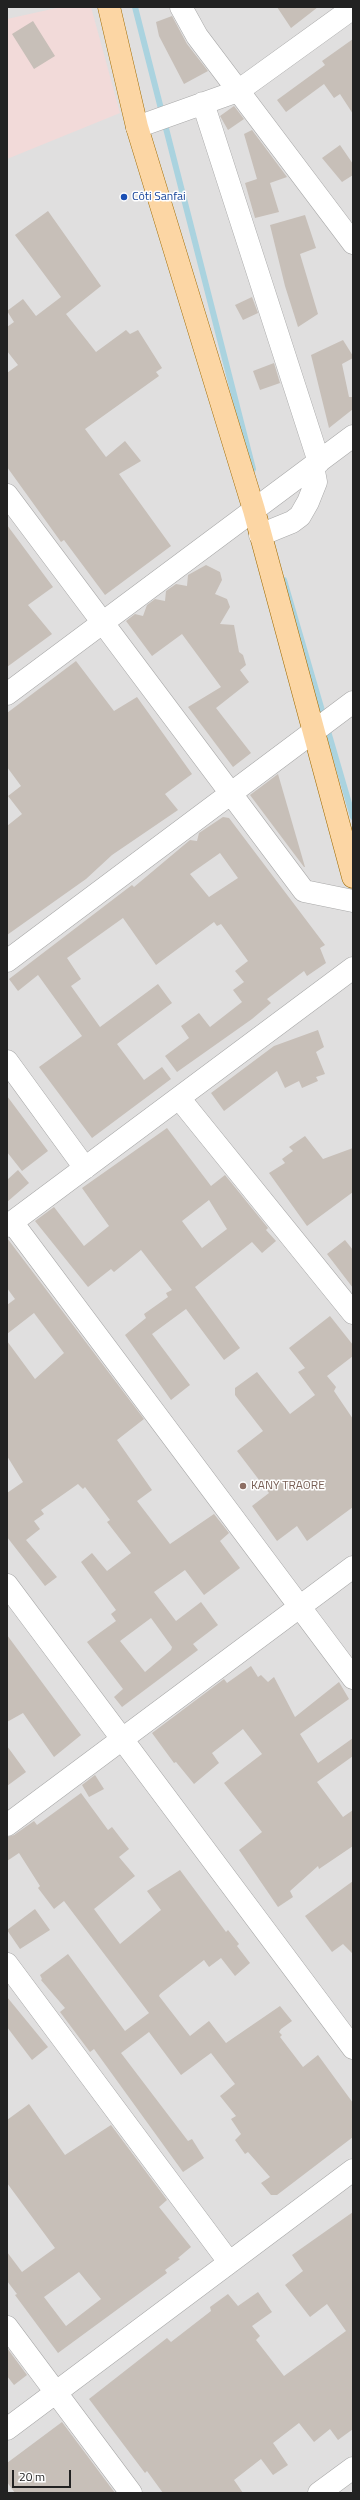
<!DOCTYPE html>
<meta charset="utf-8">
<style>
body{margin:0}
#map{position:relative;width:360px;height:2500px;overflow:hidden;background:#f2efe9;font-family:"Titillium Web",sans-serif}
canvas{display:block}
.frame{position:absolute;inset:0;border:8px solid #222;pointer-events:none}
.scale{position:absolute;left:12px;top:2470px;width:59px;height:18px;box-sizing:border-box;border:2px solid #222;border-top:0;padding-left:5px;font-size:12px;line-height:14px;white-space:nowrap;color:#222;-webkit-text-stroke:3px #fff;paint-order:stroke}
</style>
<div id="map">
<canvas width="360" height="2500"></canvas>
<div class="frame"></div>
<div class="scale">20 m</div>
</div>
<script>
const ctx = document.querySelector('canvas').getContext('2d');
ctx.lineJoin = 'round';
function fill(path, color) { ctx.fillStyle = color; ctx.fill(path, 'evenodd'); }
const toPath = rows => new Path2D(rows.map(r => 'M' + r).join(''));
function strokePath(path, color, width, dash) { ctx.strokeStyle = color; ctx.lineWidth = width; ctx.lineCap = dash ? 'butt' : 'round'; ctx.setLineDash(dash || []); ctx.stroke(path); }
function drawText(font, color, halo, rows, align = 'center') {
  ctx.font = font + ' "Titillium Web",sans-serif'; ctx.lineWidth = 3; ctx.setLineDash([]); ctx.textBaseline = 'middle'; ctx.strokeStyle = halo; ctx.fillStyle = color; for (const [text, x, y, turn = 0] of rows) {
    ctx.save(); ctx.translate(x, y); ctx.rotate((+turn || 0) * Math.PI / 180); ctx.textAlign = isNaN(turn) ? turn : align; if (halo) ctx.strokeText(text, 0, 0); ctx.fillText(text, 0, 0); ctx.restore();
  }
}
fill(toPath([
 [7,7,353,7,353,2493,7,2493]
]), '#e0dfdf');
fill(toPath([
 [61,7,91,7,120,113,7,159,7,19]
]), '#f2dad9');
strokePath(toPath([
 [135,7,253,469],
 [284,580,353,817]
]), '#aad3df', 6);
fill(toPath([
 [277,7,318,7,291,28],
 [172,16,187,44,208,71,184,84,159,36,156,22],
 [33,21,55,56,34,69,12,34],
 [353,39,353,114,340,94,334,98,324,84,286,112,277,100,325,65,322,61],
 [234,106,244,119,228,130,220,116],
 [252,130,287,177,270,183,279,212,255,218,245,183,257,179,244,134],
 [340,145,353,164,353,175,342,182,322,158],
 [48,211,101,286,66,314,96,352,126,330,130,334,138,330,162,368,156,372,159,376,85,429,106,457,125,441,141,461,119,474,171,546,105,595,64,540,61,542,7,467,7,373,18,365,7,351,7,327,14,322,7,311,23,299,36,316,61,297,15,235],
 [305,215,316,248,300,254,318,314,298,327,285,286,270,225],
 [252,297,258,313,243,320,235,305],
 [343,340,353,356,353,358,342,364,349,397,353,397,353,409,329,428,311,355],
 [274,363,280,383,260,390,253,371],
 [7,525,53,587,28,605,52,634,7,667],
 [206,565,220,572,222,580,215,594,227,599,230,607,220,624,234,625,239,652,243,655,246,665,240,670,249,682,216,708,251,753,233,767,188,707,221,687,182,634,152,656,126,621,135,614,143,616,147,605,155,599,165,601,166,591,176,584,187,586,188,575],
 [76,661,114,711,137,697,192,774,165,794,178,810,112,855,86,879,7,935,7,826,22,814,8,796,21,786,7,767,7,713],
 [278,774,305,867,304,867,250,795],
 [223,817,229,818,325,945,320,948,326,963,307,976,304,971,267,999,271,1003,252,1019,177,1072,165,1056,189,1038,181,1026,199,1013,210,1027,242,1002,233,990,244,982,235,971,248,961,221,924,217,926,214,922,156,965,123,918,67,958,81,979,71,986,100,1027,158,984,172,1003,117,1044,144,1080,162,1067,171,1079,92,1138,39,1067,82,1036,38,975,18,991,9,979,132,885,134,887,190,840,197,841,199,833],
 [220,853,238,878,209,897,190,874],
 [318,1030,324,1047,316,1052,325,1074,316,1077,318,1081,302,1088,299,1081,285,1088,277,1071,224,1111,211,1093,274,1046],
 [7,1096,48,1151,22,1171,7,1152],
 [167,1128,211,1186,225,1175,268,1228,266,1230,276,1241,262,1253,252,1242,195,1287,240,1348,224,1360,186,1309,152,1334,190,1385,171,1400,125,1335,146,1318,144,1314,168,1297,166,1293,172,1290,141,1250,114,1272,111,1269,88,1287,35,1221,54,1207,84,1246,109,1226,82,1188],
 [209,1200,227,1229,202,1248,182,1221],
 [305,1136,323,1159,353,1148,353,1192,307,1226,269,1173,285,1163,282,1159,293,1151,289,1147],
 [18,1170,29,1183,7,1202,7,1180],
 [7,1238,144,1419,117,1440,152,1490,137,1501,170,1544,214,1514,229,1533,220,1541,240,1568,204,1595,185,1570,154,1592,176,1621,201,1602,218,1625,193,1644,198,1650,122,1707,114,1697,123,1689,87,1642,116,1621,111,1614,116,1610,81,1562,92,1553,107,1571,131,1553,107,1522,110,1520,85,1487,83,1489,78,1484,41,1510,44,1514,34,1521,40,1529,26,1540,57,1577,45,1586,7,1537,7,1493,23,1482,7,1456,7,1341,35,1379,64,1353,34,1313,7,1334,7,1305,15,1299,7,1288],
 [151,1618,172,1647,171,1650,145,1672,120,1641],
 [345,1240,353,1250,353,1288,327,1254],
 [330,1316,353,1345,353,1356,327,1376,336,1387,334,1391,353,1419,353,1507,307,1541,297,1526,277,1541,252,1506,269,1493,237,1451,263,1431,235,1395,235,1388,257,1372,290,1414,315,1395,298,1372,305,1368,289,1348],
 [7,1635,81,1735,54,1757,23,1713,7,1722],
 [251,1666,258,1677,261,1675,268,1682,274,1677,295,1717,339,1682,349,1699,300,1734,318,1763,353,1738,353,1756,317,1782,343,1817,353,1810,353,1846,319,1869,318,1866,290,1891,293,1897,278,1907,239,1850,262,1832,224,1783,262,1754,243,1729,212,1753,219,1763,194,1784,176,1762,174,1763,152,1733,224,1679,227,1683],
 [7,1746,26,1772,7,1786],
 [95,1775,104,1789,89,1797,82,1785],
 [81,1793,108,1830,112,1827,129,1849,119,1857,135,1876,94,1909,120,1944,161,1910,147,1891,180,1870,226,1932,228,1930,239,1944,237,1946,250,1963,235,1976,221,1958,209,1967,204,1960,160,1994,159,1996,190,2036,209,2021,226,2043,280,2006,292,2021,281,2029,279,2032,282,2035,280,2037,303,2067,318,2055,353,2103,353,2137,277,2195,271,2195,261,2183,270,2177,248,2152,245,2154,235,2140,241,2134,231,2119,236,2116,220,2096,235,2084,211,2053,181,2075,149,2032,121,2053,188,2141,192,2139,204,2158,183,2172,94,2049,90,2052,60,2012,65,2008,41,1980,42,1979,40,1975,68,1954,125,2031,149,2013,64,1901,54,1909,38,1888,40,1886,19,1853,7,1861,7,1837,14,1835,34,1821,37,1825],
 [353,1881,353,1954,343,1944,332,1952,305,1916],
 [35,1909,50,1930,20,1949,7,1930],
 [7,1997,48,2047,32,2060,7,2027],
 [29,2104,65,2155,111,2125,167,2200,159,2207,191,2247,178,2258,180,2259,165,2270,167,2273,58,2353,15,2295,17,2294,7,2281,7,2252,22,2272,55,2248,7,2183,7,2120],
 [79,2272,101,2299,66,2326,44,2297],
 [353,2212,353,2429,338,2440,330,2429,314,2442,299,2423,273,2443,288,2465,273,2475,261,2459,234,2480,243,2493,163,2493,147,2471,145,2473,89,2399,167,2338,171,2342,211,2311,210,2307,228,2294,238,2306,258,2292,272,2312,252,2326,260,2336,256,2340,284,2376,346,2331,327,2304,310,2317,285,2285,303,2271,292,2255],
 [7,2348,27,2375,14,2385,7,2376],
 [62,2422,115,2493,15,2493,7,2482,7,2463]
]), '#c7bfb8');
const minor = toPath([
 [181,7,197,36,353,243],
 [203,103,319,462],
 [137,127,238,91,353,8],
 [7,495,304,891,353,901],
 [260,535,292,522,300,516,308,502,316,482,313,466],
 [7,694,353,436],
 [7,961,353,702],
 [7,1061,85,1168],
 [179,1098,353,1313],
 [12,1222,353,1678],
 [7,1226,353,968],
 [7,1585,353,2048],
 [7,1825,353,1567],
 [7,1964,229,2262],
 [7,2327,131,2493],
 [7,2429,353,2170],
 [319,2493,353,2468]
]);
const major = toPath([
 [109,7,137,127,254,510,353,877]
]);
strokePath(minor, '#a9a9a9', 23);
strokePath(major, '#a06b00', 23);
strokePath(minor, '#fff', 22);
strokePath(major, '#fcd6a4', 22);
for (const [x, y, r, color] of [
 [124,197,4,"#1a4fb4"],
 [243,1486,4,"#8d6e63"]
]) { const dot = new Path2D(); dot.arc(x, y, r, 0, 2 * Math.PI); ctx.fillStyle = color; ctx.fill(dot); strokePath(dot, '#fff', 1.5); }
drawText('12px', '#164399', '#fff', [
 ["Côti Sanfai",132,197]
], 'left');
drawText('12px', '#785e54', '#fff', [
 ["KANY TRAORE",251,1486]
], 'left');
</script>
